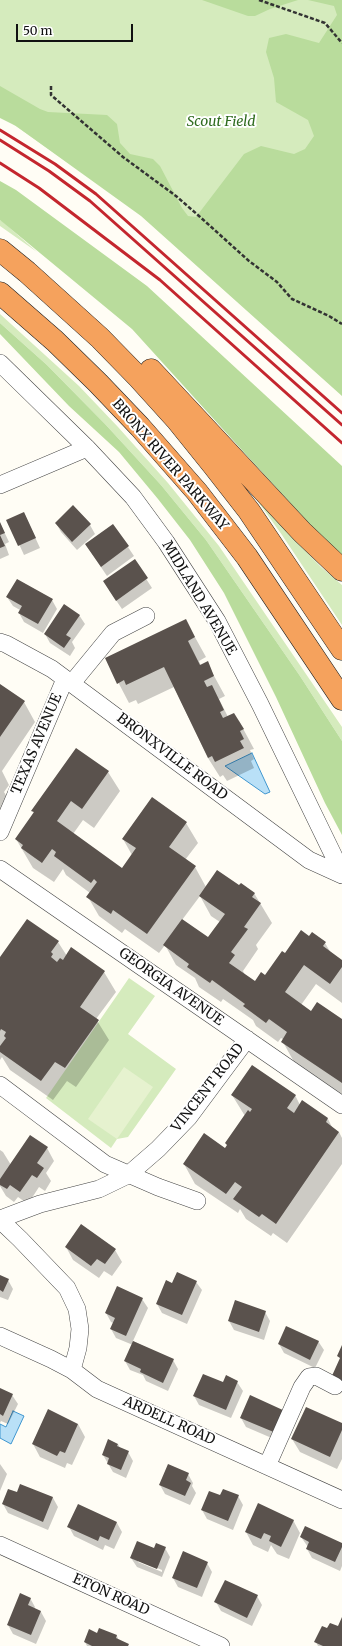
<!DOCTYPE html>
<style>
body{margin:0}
#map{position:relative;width:342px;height:1646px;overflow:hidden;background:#fffdf5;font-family:Merriweather,serif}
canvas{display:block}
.scale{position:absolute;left:16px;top:24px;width:117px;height:18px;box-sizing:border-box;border:2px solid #111;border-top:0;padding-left:5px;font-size:12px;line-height:14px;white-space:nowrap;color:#111;-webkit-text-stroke:3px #fff;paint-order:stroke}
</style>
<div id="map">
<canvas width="342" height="1646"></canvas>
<div class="scale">50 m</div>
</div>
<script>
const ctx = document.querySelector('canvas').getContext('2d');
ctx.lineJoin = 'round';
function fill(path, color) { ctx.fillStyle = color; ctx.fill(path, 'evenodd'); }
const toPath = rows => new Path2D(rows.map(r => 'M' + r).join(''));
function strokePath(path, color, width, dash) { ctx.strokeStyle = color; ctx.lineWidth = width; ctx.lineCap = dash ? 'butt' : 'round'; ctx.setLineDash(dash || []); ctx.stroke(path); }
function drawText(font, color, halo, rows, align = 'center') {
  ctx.font = font + ' Merriweather,serif'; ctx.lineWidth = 4; ctx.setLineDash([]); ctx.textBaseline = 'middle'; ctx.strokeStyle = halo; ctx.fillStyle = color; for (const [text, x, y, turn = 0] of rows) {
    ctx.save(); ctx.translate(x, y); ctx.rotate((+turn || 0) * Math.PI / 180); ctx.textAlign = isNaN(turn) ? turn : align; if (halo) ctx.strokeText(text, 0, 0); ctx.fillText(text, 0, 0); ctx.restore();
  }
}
fill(toPath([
 [0,0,342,0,342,393,141,214,0,115],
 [0,220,2,221,37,252,0,226],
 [0,314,79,386,118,427,168,483,219,546,342,727,342,741,300,676,206,540,161,485,106,425,47,365,0,323],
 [239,475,287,532,321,567,342,585,342,625,282,535],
 [129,978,155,996,128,1034,176,1069,128,1137,117,1139,111,1148,46,1098]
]), '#d5ebbd');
fill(toPath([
 [202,0,298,0,270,9,255,16,248,16],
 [308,0,342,0,342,396,141,216,16,126,0,118,0,86,40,109,48,112,107,115,117,124,120,143,130,154,153,159,160,166,182,208,188,216,196,217,244,154,261,146,294,154,305,149,314,136,308,120,276,102,274,78,266,52,269,38,286,34,319,43,337,15,334,6],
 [0,181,16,190,147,286,342,466,342,555,328,544,250,459,132,329,0,220],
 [0,323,47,365,106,425,161,485,206,540,300,676,342,741,342,835,325,803,276,697,224,593,190,540,158,499,119,452,69,406,0,334]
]), '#b9dc9c');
fill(toPath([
 [124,1067,153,1087,117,1139,88,1119]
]), '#e6f2cf');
const water = toPath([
 [252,753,270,792,265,794,225,766,252,753],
 [13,1411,24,1416,11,1444,0,1438,0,1424,6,1427,13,1411]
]);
fill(water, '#b9e0f7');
strokePath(water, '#3f96cf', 1);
fill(toPath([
 [24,513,40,548,24,555,8,520],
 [0,523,9,542,5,544,9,555,0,559],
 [56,523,90,525,95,534,77,550,61,532],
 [113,525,134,556,107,576,86,545],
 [134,560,152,588,122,609,109,590],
 [7,597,52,600,57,609,43,633,24,622,19,613,20,610,13,606],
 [79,615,85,624,72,642,75,648,70,656,50,643,45,634],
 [186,621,206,657,199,661,201,666,207,663,225,696,219,699,228,717,239,721,254,749,250,750,254,759,251,761,254,768,227,781,223,775,220,777,208,758,174,687,138,704,136,700,129,703,106,659],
 [0,685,24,702,35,722,2,771,9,785,4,792,10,802,0,824],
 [108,772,120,791,94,828,83,820,73,834,122,869,132,855,123,839,152,799,186,823,198,843,185,860,195,867,206,887,239,887,254,893,272,923,256,945,258,949,243,971,245,975,255,983,265,976,285,954,310,937,325,943,331,953,342,961,342,1003,316,984,301,1005,311,1013,342,1020,342,1094,294,1062,283,1042,284,1040,281,1038,278,1042,256,1026,253,1020,223,999,221,1002,199,987,195,978,176,965,165,945,159,953,125,929,122,933,99,916,88,897,90,893,66,875,63,869,54,882,33,868,16,839,34,814,33,811],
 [200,896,211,916,220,922,209,939,182,920],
 [58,942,67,956,104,972,116,992,96,1019,109,1040,76,1087,67,1081,53,1100,10,1070,2,1057,0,1060,0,959],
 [232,1095,295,1095,300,1105,303,1102,328,1119,333,1129,339,1132,342,1138,342,1164,287,1243,273,1233,271,1236,246,1219,240,1209,238,1213,195,1184,184,1164,226,1149,245,1116],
 [47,1148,54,1161,46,1173,51,1181,45,1191,39,1187,28,1204,18,1197,14,1202,6,1196,0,1186,0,1150,3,1152,11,1165],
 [66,1247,115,1250,122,1262,112,1276,104,1271,99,1278,73,1260],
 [0,1276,8,1280,13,1289,8,1300,0,1297],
 [196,1282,202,1290,187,1324,162,1313,157,1304,173,1285],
 [142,1299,148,1308,133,1341,173,1360,178,1369,168,1391,146,1381,143,1375,130,1370,125,1361,133,1345,116,1338,111,1329,113,1323,111,1322,106,1313],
 [265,1312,270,1321,264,1340,234,1330,229,1321],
 [318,1341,324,1350,315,1368,284,1353,279,1344],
 [237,1382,243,1391,231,1418,199,1405,194,1396,223,1384],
 [0,1389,12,1395,18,1404,8,1424,1,1421,0,1423],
 [250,1397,281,1442,246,1427,241,1418],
 [78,1424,85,1437,72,1465,67,1463,65,1468,40,1457,33,1444],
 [342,1424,342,1459,337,1469,300,1452,292,1439],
 [118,1444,120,1448,128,1452,133,1461,126,1478,113,1472,103,1455],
 [0,1464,7,1474,0,1491],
 [188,1474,193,1483,192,1486,196,1493,190,1505,165,1494,160,1485],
 [21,1485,53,1498,58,1507,48,1530,8,1513,3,1504,17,1494],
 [221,1496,238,1496,243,1505,233,1530,207,1519,202,1510],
 [293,1520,300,1533,289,1559,277,1554,271,1545,268,1552,253,1545,246,1532],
 [117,1523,122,1532,114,1549,105,1545,103,1550,74,1536,69,1527],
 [306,1527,342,1544,342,1566,340,1571,312,1558,307,1549,308,1547,301,1537],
 [165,1548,170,1557,162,1577,137,1567,131,1558,155,1549],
 [138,1560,162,1570,162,1572,138,1562],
 [207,1563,212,1572,202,1597,178,1587,173,1578],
 [257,1596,262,1605,252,1626,221,1611,216,1602],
 [30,1598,35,1607,34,1609,41,1612,46,1621,36,1644,13,1634,8,1625],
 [342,1619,342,1646,318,1646,316,1642,328,1629,338,1627],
 [100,1629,117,1636,119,1641,129,1646,87,1646,85,1642,98,1634]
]), '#0003');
fill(toPath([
 [73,505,91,524,72,542,55,523],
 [24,512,36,538,18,546,6,520],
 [0,522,5,533,0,535,5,546,0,548],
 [113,524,129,546,101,567,85,544],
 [135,559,148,578,116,601,103,581],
 [17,579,53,599,38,624,18,613,22,606,6,597],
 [64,604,80,615,66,635,71,638,64,648,44,634],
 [186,619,195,637,188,641,200,665,208,661,214,676,204,681,207,687,212,685,224,710,220,712,223,718,234,713,244,729,240,731,244,739,240,741,244,748,215,762,212,756,208,758,164,667,126,685,124,680,117,684,105,658],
 [0,684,25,701,0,737],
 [76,748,109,771,82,809,71,801,57,821,122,868,136,848,122,839,152,797,187,822,169,847,196,866,147,934,113,910,111,914,86,897,97,882,94,879,91,883,54,856,56,852,52,849,42,863,21,848,23,845,15,839,34,812,31,811],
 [217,870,239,885,241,883,255,893,252,897,261,903,244,927,248,929,231,952,235,955,229,963,255,981,261,972,265,975,282,951,285,953,301,930,309,936,312,932,326,942,323,946,342,960,342,967,330,984,304,965,285,992,311,1011,317,1002,342,1019,342,1083,281,1042,287,1032,269,1019,266,1023,243,1006,245,1004,212,980,210,983,187,967,189,964,163,945,182,919,208,937,225,914,199,896],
 [27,919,59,941,51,952,53,954,51,957,57,962,60,958,63,960,71,947,105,971,80,1007,99,1020,65,1068,55,1062,41,1081,0,1052,0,1046,6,1038,4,1036,6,1032,1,1029,0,1031,0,957],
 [252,1065,296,1095,287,1108,294,1113,302,1100,328,1118,326,1122,339,1132,276,1224,262,1214,259,1217,233,1199,242,1187,235,1182,226,1194,183,1164,204,1133,225,1148,227,1145,225,1143,248,1110,250,1112,252,1109,231,1095],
 [30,1135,48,1147,37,1163,44,1168,37,1178,32,1175,20,1192,10,1185,7,1189,0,1185,0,1179],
 [81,1224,116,1249,105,1264,97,1259,91,1266,65,1247],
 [177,1272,197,1281,182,1315,156,1304,166,1280,172,1283],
 [0,1275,9,1279,3,1292,0,1290],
 [117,1286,143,1298,126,1336,110,1329,115,1318,105,1313],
 [235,1300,266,1311,259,1332,228,1321],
 [286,1326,319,1341,310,1360,278,1344],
 [133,1341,174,1359,163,1383,140,1372,141,1369,124,1361],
 [342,1345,342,1383,331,1378,340,1358,337,1356],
 [203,1374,223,1382,226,1375,238,1381,226,1410,193,1396],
 [0,1388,13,1394,3,1416,0,1414],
 [250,1395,285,1411,276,1433,240,1418],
 [306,1407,342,1423,342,1430,330,1457,291,1439],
 [48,1409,78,1424,65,1453,60,1451,57,1456,32,1444],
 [108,1439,118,1444,117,1446,129,1451,121,1470,107,1464,109,1458,102,1455],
 [168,1464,189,1473,186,1480,191,1483,185,1496,159,1485],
 [20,1484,53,1497,43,1522,2,1504,8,1489,17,1492],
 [223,1489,239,1495,228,1521,201,1510,209,1491,220,1495],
 [258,1503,294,1520,281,1547,269,1541,271,1536,264,1533,261,1539,245,1532],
 [78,1504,117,1522,109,1540,100,1536,98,1541,67,1527],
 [305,1526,342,1543,342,1547,335,1562,306,1549,309,1542,300,1537],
 [137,1541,154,1548,156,1543,166,1547,157,1569,130,1558],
 [183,1551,208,1562,197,1588,172,1578],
 [225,1580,258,1595,247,1618,214,1602],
 [20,1593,31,1598,28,1605,41,1611,31,1635,7,1625],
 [342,1617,342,1646,323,1646,314,1642,322,1626,327,1628,330,1623,338,1626],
 [99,1628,117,1635,116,1638,129,1644,128,1646,92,1646,84,1642,89,1629,97,1633]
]), '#5a524d');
const minor = toPath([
 [0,363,87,448,133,497,166,542,217,621,260,704,342,873],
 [0,485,87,448],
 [0,642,6,644,52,669,309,860,342,875],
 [72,683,113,633,146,616],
 [0,832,65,679],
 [0,869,342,1105],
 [0,1085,105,1164,158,1187,197,1201],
 [0,1219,40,1204,99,1189,128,1175,158,1149,189,1117,247,1039],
 [0,1220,20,1239,67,1288,77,1309,80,1329,78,1348,72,1370],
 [0,1336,51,1359,72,1370,97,1389,342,1500],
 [267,1466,302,1387,309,1377,316,1376,335,1386],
 [0,1545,221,1646]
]);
const highway = toPath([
 [0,250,27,272,100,338,139,378,177,420,214,466,249,511,342,649],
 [0,293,55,341,98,383,140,427,197,492,247,557,342,699],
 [151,370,302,532,342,570]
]);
strokePath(minor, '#444', 18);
strokePath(highway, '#222', 23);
strokePath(toPath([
 [259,0,325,23,342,43],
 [51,86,51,95,123,157,176,196,199,216,249,261,277,282,292,299,329,316,342,324]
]), '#333', 2.5, [4, 2]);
strokePath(minor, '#fff', 17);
strokePath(highway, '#f5a25d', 22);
strokePath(toPath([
 [0,130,55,164,96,194,342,413],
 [0,140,49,171,90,201,342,425],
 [0,163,39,188,160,280,342,443]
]), '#c4262e', 3);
drawText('italic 14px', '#2f6b1f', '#fff', [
 ["Scout Field",221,122]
]);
drawText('14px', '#111', '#fff', [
 ["BRONX RIVER PARKWAY",170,465,49],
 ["MIDLAND AVENUE",199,598,59],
 ["TEXAS AVENUE",37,744,-67],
 ["BRONXVILLE ROAD",172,757,37],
 ["GEORGIA AVENUE",171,987,35],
 ["VINCENT ROAD",208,1088,-52],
 ["ARDELL ROAD",169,1421,24],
 ["ETON ROAD",111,1595,24]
]);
</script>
